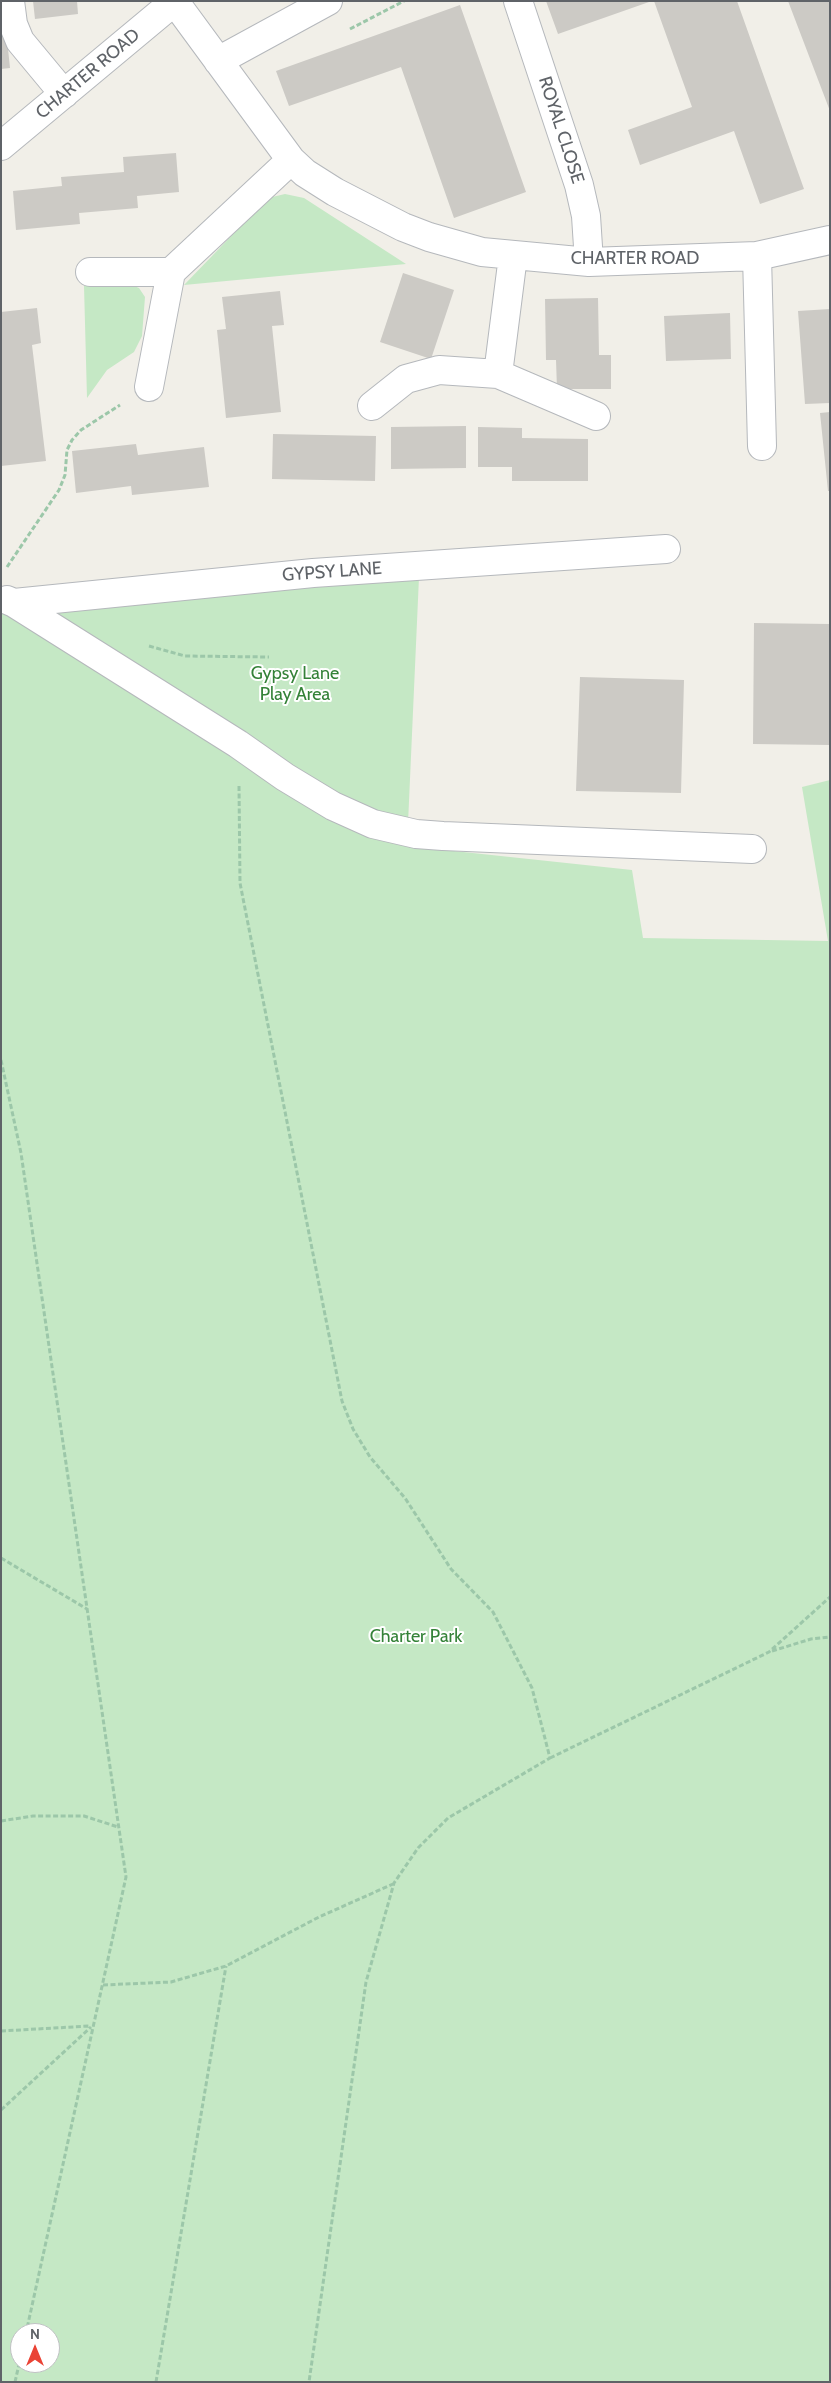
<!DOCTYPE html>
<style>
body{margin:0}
#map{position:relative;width:831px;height:2383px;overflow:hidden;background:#f1efe8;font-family:Cabin,sans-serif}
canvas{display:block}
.frame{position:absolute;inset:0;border:2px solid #5f6368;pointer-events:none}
.north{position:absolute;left:10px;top:2323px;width:50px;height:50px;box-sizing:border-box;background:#fff;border:1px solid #bfc1c3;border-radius:50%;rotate:0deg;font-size:14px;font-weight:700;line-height:20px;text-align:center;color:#5f6368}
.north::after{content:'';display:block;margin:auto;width:18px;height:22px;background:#ea4335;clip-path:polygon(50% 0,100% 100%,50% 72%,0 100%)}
</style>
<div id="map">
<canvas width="831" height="2383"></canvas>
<div class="frame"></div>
<div class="north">N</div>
</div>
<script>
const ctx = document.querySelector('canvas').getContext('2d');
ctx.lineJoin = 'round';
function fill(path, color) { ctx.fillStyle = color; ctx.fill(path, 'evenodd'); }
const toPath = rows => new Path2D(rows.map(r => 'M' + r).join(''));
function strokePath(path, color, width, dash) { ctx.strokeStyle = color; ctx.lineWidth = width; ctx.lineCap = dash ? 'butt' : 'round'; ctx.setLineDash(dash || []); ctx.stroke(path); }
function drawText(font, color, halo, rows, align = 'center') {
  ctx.font = font + ' Cabin,sans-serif'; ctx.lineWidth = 4; ctx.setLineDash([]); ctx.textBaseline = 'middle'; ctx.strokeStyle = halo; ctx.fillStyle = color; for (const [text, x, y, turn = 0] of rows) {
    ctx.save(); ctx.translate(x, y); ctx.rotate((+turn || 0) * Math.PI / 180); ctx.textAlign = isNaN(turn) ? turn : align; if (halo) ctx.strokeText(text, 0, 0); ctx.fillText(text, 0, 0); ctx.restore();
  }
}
fill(toPath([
 [285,194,304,198,406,264,184,285,268,198],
 [127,283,139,288,145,297,142,336,134,352,107,370,87,398,84,286],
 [419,577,407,846,632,870,643,938,828,941,802,787,830,780,830,2382,1,2382,1,609],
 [20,2333,50,2333,50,2363,20,2363]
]), '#c5e8c5');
fill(toPath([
 [33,1,77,1,78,14,35,19],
 [546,1,649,1,649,2,558,34],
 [654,1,737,1,804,189,760,204,734,131,640,165,628,130,692,107],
 [788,1,830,1,830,111],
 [460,5,526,192,454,218,401,67,289,106,276,71],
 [1,20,5,20,10,68,1,69],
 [176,153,179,192,137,196,138,208,79,213,80,224,16,230,13,191,62,186,61,177,124,172,123,157],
 [403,273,454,290,431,359,380,342],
 [280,291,284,325,272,326,281,412,226,418,217,330,226,329,222,297],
 [598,298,599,355,611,355,611,389,557,389,556,360,546,360,545,299],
 [37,308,41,343,32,345,46,461,1,466,1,312],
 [830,309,830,403,805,404,798,311],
 [730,313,731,359,666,361,664,316],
 [830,412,830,491,828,491,820,413],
 [466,426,466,468,391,469,391,427],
 [478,427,522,428,522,438,588,439,588,481,512,481,512,467,478,467],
 [273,434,376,436,375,481,272,479],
 [136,444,138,455,204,447,209,487,132,495,131,486,76,493,72,451],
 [754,623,830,624,830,745,753,744],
 [580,677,684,680,681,793,576,791]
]), '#cccac5');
const minor = toPath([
 [10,1,13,24,20,41,64,94],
 [518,1,579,185,586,216,589,262],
 [175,2,291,160,305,173,335,192,403,227,429,237,482,252,589,262,757,256,830,240],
 [218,61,328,1],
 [1,146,175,1],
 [757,256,762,446],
 [90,272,171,272],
 [498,374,513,256],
 [149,387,171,272,291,160],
 [372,406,406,379,439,370,498,374,596,416],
 [7,600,14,603,313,573,666,549],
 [14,603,238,744,285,777,333,806,373,824,416,834,443,836,752,849]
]);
strokePath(minor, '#b5b8bc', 30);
strokePath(toPath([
 [350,29,404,1],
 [7,567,59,490,65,475,67,450,72,440,81,430,120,405],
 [149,646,185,656,269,657],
 [239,786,240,883,342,1401,353,1429,370,1457,405,1498,451,1569,493,1612,532,1688,550,1758,448,1818,418,1848,394,1883,366,1982,309,2382],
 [1,1060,21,1153,126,1877,26,2333],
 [1,1558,87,1609],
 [772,1651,811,1639,830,1637],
 [550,1758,769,1652,830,1597],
 [1,1821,33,1816,84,1816,118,1827],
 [103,1985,171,1982,226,1966,319,1917,393,1884],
 [1,2031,90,2026],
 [1,2110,91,2027],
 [15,2382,20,2360],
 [156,2382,226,1966]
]), '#9cc7a9', 3, [5, 2.5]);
strokePath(minor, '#fff', 28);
drawText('18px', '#5f6368', '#fff', [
 ["CHARTER ROAD",88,74,-40],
 ["ROYAL CLOSE",561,130,72],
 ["CHARTER ROAD",635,259],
 ["GYPSY LANE",332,572,-4]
]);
drawText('18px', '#348238', '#fff', [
 ["Gypsy Lane",295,674],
 ["Play Area",295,695],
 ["Charter Park",416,1637]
]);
</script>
